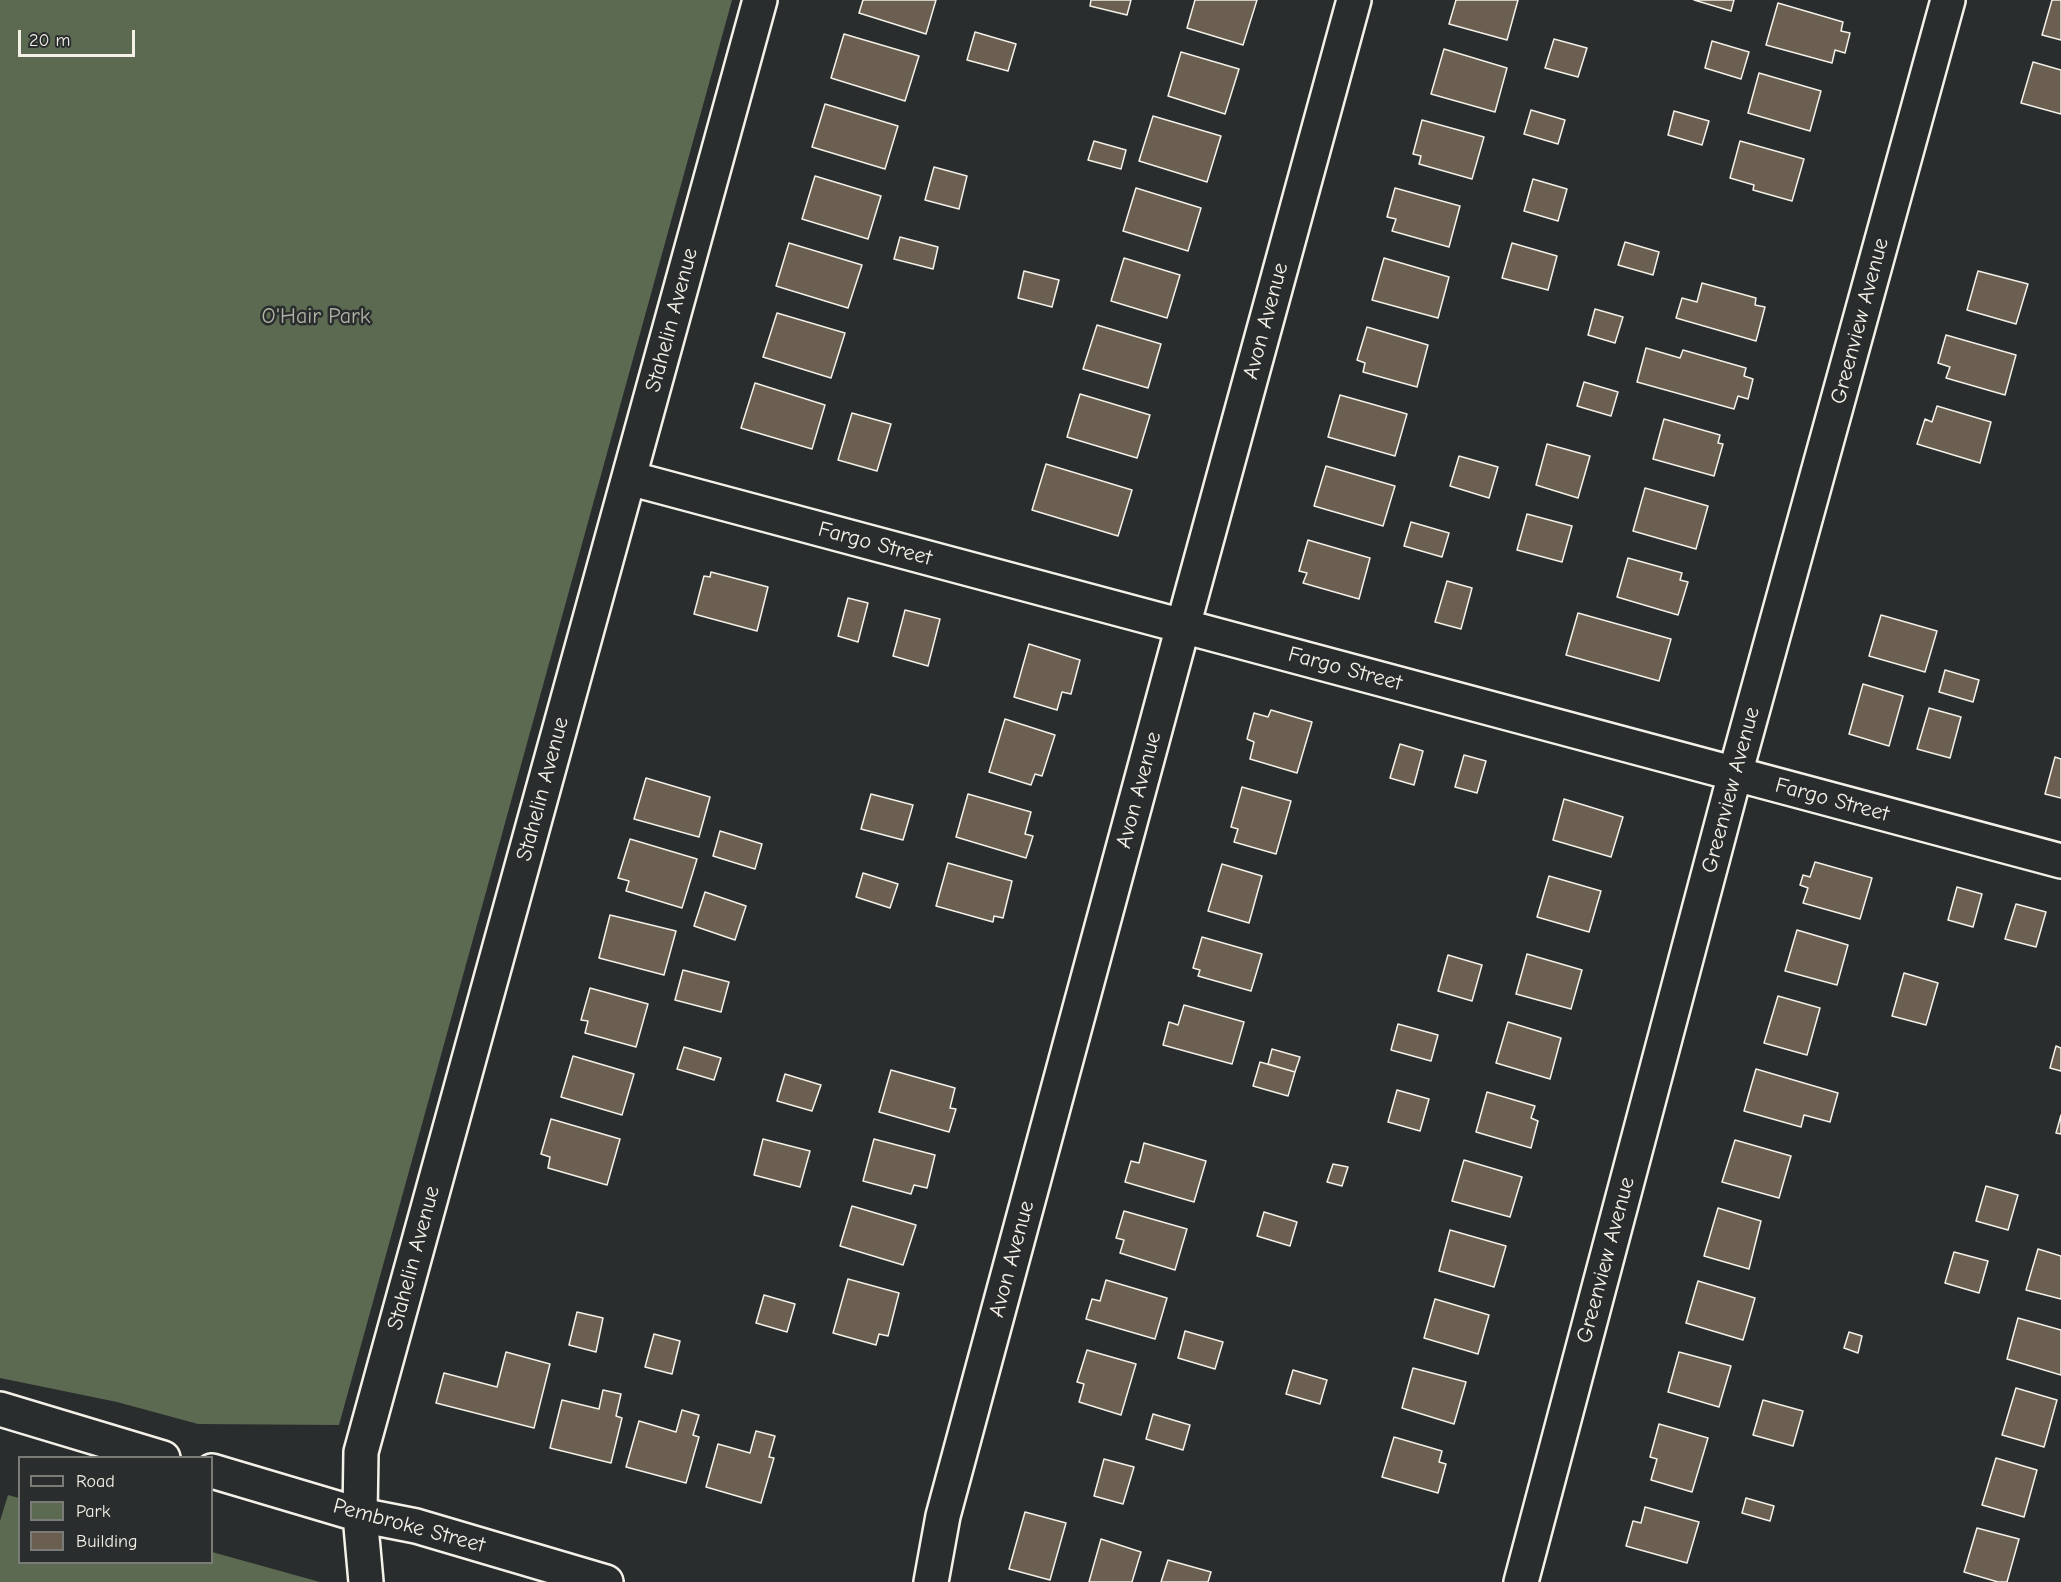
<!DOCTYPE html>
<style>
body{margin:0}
#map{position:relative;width:2061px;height:1582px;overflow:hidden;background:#2a2d2e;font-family:"Comic Neue",sans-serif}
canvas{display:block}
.legend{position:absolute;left:18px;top:1456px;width:195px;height:108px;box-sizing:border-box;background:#2a2d2e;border:2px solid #7b7b78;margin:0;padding:8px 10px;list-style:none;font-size:18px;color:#f4f1e8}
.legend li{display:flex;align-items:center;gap:12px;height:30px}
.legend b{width:30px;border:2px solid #7b7b78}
.scale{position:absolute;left:18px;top:30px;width:117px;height:27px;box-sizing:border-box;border:3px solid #f4f1e8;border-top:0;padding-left:8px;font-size:18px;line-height:21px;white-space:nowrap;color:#f4f1e8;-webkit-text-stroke:4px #2a2d2e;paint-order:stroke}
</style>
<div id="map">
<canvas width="2061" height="1582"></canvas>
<ul class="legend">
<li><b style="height:8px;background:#2a2d2e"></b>Road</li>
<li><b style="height:16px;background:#5c6a52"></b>Park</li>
<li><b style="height:16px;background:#6a5f51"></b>Building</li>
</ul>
<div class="scale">20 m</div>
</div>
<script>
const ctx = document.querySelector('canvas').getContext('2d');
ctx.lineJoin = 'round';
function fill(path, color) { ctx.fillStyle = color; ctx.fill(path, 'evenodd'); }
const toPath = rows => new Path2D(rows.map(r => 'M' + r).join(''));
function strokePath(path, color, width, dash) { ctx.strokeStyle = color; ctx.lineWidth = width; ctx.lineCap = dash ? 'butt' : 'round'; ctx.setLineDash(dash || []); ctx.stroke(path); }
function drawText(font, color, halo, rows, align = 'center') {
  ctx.font = font + ' "Comic Neue",sans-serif'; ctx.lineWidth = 5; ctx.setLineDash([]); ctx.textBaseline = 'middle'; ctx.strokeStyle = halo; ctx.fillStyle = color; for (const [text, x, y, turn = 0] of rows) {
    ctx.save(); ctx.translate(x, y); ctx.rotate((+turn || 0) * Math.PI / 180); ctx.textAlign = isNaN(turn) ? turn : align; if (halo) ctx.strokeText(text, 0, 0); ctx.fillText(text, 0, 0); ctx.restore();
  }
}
fill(toPath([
 [0,0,732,0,339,1425,198,1424,117,1402,0,1378],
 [8,1495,19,1498,20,1562,212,1562,212,1552,320,1582,0,1582,0,1521]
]), '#5c6a52');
const building = toPath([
 [863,0,936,0,926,34,859,13,863,0],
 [1091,0,1131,0,1127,15,1090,6,1091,0],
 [1195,0,1257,0,1243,45,1187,28,1195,0],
 [1456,0,1518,0,1507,40,1449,24,1456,0],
 [1694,0,1734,0,1731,11,1694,0],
 [2052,0,2061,0,2061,40,2042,35,2052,0],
 [1778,3,1843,22,1841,31,1850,33,1845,53,1835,50,1832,63,1766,45,1778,3],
 [975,32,1016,44,1008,71,967,60,975,32],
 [844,34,919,56,905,101,831,78,844,34],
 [1554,39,1587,48,1578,77,1545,68,1554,39],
 [1712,41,1749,52,1741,79,1705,68,1712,41],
 [1444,49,1507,68,1495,112,1431,94,1444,49],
 [1181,52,1239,69,1225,114,1168,96,1181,52],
 [2033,62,2061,70,2061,114,2021,103,2033,62],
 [1759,73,1821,91,1810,131,1748,113,1759,73],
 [825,104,898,126,885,169,812,147,825,104],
 [1531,110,1565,120,1558,144,1524,134,1531,110],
 [1674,111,1709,121,1702,145,1668,135,1674,111],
 [1153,116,1221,136,1207,182,1139,161,1153,116],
 [1422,120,1484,137,1472,179,1419,164,1421,156,1413,154,1422,120],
 [1094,141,1126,150,1121,169,1088,160,1094,141],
 [1740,141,1804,159,1792,201,1753,190,1754,185,1730,178,1740,141],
 [934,167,967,176,959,209,925,200,934,167],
 [815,176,881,196,868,239,802,219,815,176],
 [1533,179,1567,189,1558,221,1524,211,1533,179],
 [1136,188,1201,208,1188,251,1123,231,1136,188],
 [1395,188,1460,206,1449,247,1392,231,1396,219,1387,217,1395,188],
 [900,237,938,247,933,269,894,259,900,237],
 [1625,242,1659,252,1653,275,1618,265,1625,242],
 [789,243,862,265,848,308,776,286,789,243],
 [1512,243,1557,256,1548,290,1502,278,1512,243],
 [1124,258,1180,275,1167,318,1111,301,1124,258],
 [1384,258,1449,277,1438,318,1372,300,1384,258],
 [1024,271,1059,280,1052,307,1018,298,1024,271],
 [1978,271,2028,284,2016,324,1967,310,1978,271],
 [1702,283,1756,298,1755,305,1765,307,1756,341,1676,318,1682,298,1697,302,1702,283],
 [1595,309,1623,317,1615,343,1588,335,1595,309],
 [777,313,845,333,831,378,763,357,777,313],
 [1097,325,1161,344,1148,388,1083,369,1097,325],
 [1367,327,1428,345,1417,387,1363,372,1365,363,1357,360,1367,327],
 [1946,335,2016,355,2005,395,1946,378,1950,367,1938,363,1946,335],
 [1646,348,1680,358,1683,350,1746,368,1744,376,1753,379,1748,399,1738,396,1734,409,1637,382,1646,348],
 [1584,382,1618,392,1611,416,1577,406,1584,382],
 [755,383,825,405,812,449,741,428,755,383],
 [1080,394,1150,415,1137,458,1067,437,1080,394],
 [1340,395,1407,414,1395,456,1328,437,1340,395],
 [1937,406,1991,422,1980,463,1917,444,1925,419,1932,422,1937,406],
 [852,413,891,424,877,471,838,460,852,413],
 [1664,419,1720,435,1718,443,1723,444,1714,476,1653,459,1664,419],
 [1547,444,1590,456,1578,498,1536,485,1547,444],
 [1459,456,1498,467,1489,498,1450,486,1459,456],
 [1046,464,1132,490,1118,536,1032,510,1046,464],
 [1326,466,1395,486,1383,526,1314,506,1326,466],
 [1645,488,1708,506,1696,549,1633,531,1645,488],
 [1527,514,1572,526,1562,562,1517,550,1527,514],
 [1411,522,1449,533,1442,557,1404,546,1411,522],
 [1308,540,1370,558,1359,599,1303,583,1307,573,1299,571,1308,540],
 [1628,558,1682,573,1680,580,1688,582,1678,615,1617,597,1628,558],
 [711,572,768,587,757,631,694,614,704,576,710,577,711,572],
 [1447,581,1472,588,1461,629,1435,622,1447,581],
 [848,598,868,603,858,642,838,636,848,598],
 [905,610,940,619,928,666,893,656,905,610],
 [1578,613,1671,639,1659,681,1566,655,1578,613],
 [1881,615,1937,631,1925,672,1869,656,1881,615],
 [1029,644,1080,660,1071,694,1062,692,1057,710,1014,697,1029,644],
 [1945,670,1979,680,1973,702,1939,692,1945,670],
 [1863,684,1903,696,1889,746,1849,734,1863,684],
 [1929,708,1961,717,1950,758,1917,749,1929,708],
 [1271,710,1312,722,1297,773,1250,759,1254,742,1247,739,1254,713,1268,717,1271,710],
 [1005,719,1055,735,1042,776,1035,774,1031,785,989,772,1005,719],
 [1400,744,1423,751,1414,785,1390,778,1400,744],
 [1464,755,1486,761,1477,793,1455,787,1464,755],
 [2055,757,2061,759,2061,798,2045,794,2055,757],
 [646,778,710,797,699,837,634,819,646,778],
 [1242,787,1291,801,1276,854,1234,842,1238,829,1231,827,1242,787],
 [871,794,913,805,903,840,861,829,871,794],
 [968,794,1031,812,1025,834,1033,836,1026,858,956,837,968,794],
 [1564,799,1623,817,1611,857,1553,840,1564,799],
 [720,831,762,844,755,869,713,856,720,831],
 [630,839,697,859,682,908,626,891,629,881,618,878,630,839],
 [1815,862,1872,878,1860,919,1803,903,1808,888,1800,885,1803,875,1810,877,1815,862],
 [948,863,1012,881,1003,918,994,916,993,922,936,906,948,863],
 [1222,864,1262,876,1249,923,1208,911,1222,864],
 [863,873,898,884,890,908,856,897,863,873],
 [1549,876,1601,891,1589,932,1537,917,1549,876],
 [1957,887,1982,894,1973,927,1948,920,1957,887],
 [705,892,746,906,735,940,694,926,705,892],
 [2016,904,2046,912,2036,947,2005,939,2016,904],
 [610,915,676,931,664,975,599,958,610,915],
 [1797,930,1848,945,1837,985,1785,971,1797,930],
 [1202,937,1262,954,1251,991,1198,976,1200,970,1193,968,1202,937],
 [1527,954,1582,970,1571,1009,1516,994,1527,954],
 [1448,955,1482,965,1472,1001,1438,991,1448,955],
 [683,970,729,982,721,1012,675,1000,683,970],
 [1904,973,1938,983,1926,1025,1892,1016,1904,973],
 [590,988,648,1004,636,1047,585,1033,588,1021,581,1020,590,988],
 [1778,996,1820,1008,1807,1055,1764,1043,1778,996],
 [1184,1005,1244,1022,1232,1064,1163,1045,1169,1022,1178,1025,1184,1005],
 [1508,1022,1561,1038,1550,1079,1496,1063,1508,1022],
 [1398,1024,1438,1035,1431,1061,1391,1050,1398,1024],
 [2056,1046,2061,1048,2061,1071,2050,1068,2056,1046],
 [684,1047,721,1058,714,1080,677,1069,684,1047],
 [1272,1049,1300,1057,1295,1072,1268,1064,1272,1049],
 [573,1056,634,1074,622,1115,561,1097,573,1056],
 [1260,1062,1295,1072,1288,1096,1253,1086,1260,1062],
 [1756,1069,1838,1093,1830,1122,1804,1115,1801,1127,1744,1111,1756,1069],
 [891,1070,955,1088,950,1108,956,1109,949,1132,879,1112,891,1070],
 [785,1074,821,1085,812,1111,777,1101,785,1074],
 [1397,1090,1429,1099,1420,1131,1388,1122,1397,1090],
 [1487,1092,1535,1106,1531,1118,1538,1121,1531,1148,1476,1132,1487,1092],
 [2061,1115,2061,1134,2056,1133,2061,1115],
 [551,1119,620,1139,607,1185,548,1168,550,1157,541,1154,551,1119],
 [763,1139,810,1151,800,1187,754,1175,763,1139],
 [874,1139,935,1155,927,1188,914,1185,911,1194,863,1181,874,1139],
 [1735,1140,1791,1156,1779,1198,1722,1182,1735,1140],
 [1144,1143,1206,1161,1194,1202,1125,1182,1131,1161,1139,1163,1144,1143],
 [1464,1160,1522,1177,1510,1217,1452,1201,1464,1160],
 [1333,1164,1348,1167,1342,1186,1327,1182,1333,1164],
 [1986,1186,2018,1195,2008,1230,1976,1221,1986,1186],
 [852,1206,916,1225,903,1265,840,1246,852,1206],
 [1718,1208,1761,1221,1749,1269,1704,1256,1718,1208],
 [1124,1211,1187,1229,1175,1270,1120,1253,1124,1240,1116,1238,1124,1211],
 [1264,1212,1297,1222,1290,1246,1257,1236,1264,1212],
 [1450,1230,1506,1246,1494,1287,1439,1271,1450,1230],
 [2038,1249,2061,1256,2061,1299,2026,1290,2038,1249],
 [1954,1252,1988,1261,1979,1293,1945,1283,1954,1252],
 [848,1279,899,1293,888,1336,879,1334,876,1345,833,1333,848,1279],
 [1106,1280,1167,1298,1155,1339,1086,1319,1092,1299,1100,1301,1106,1280],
 [1698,1281,1755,1298,1743,1340,1686,1323,1698,1281],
 [764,1295,795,1304,787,1332,756,1323,764,1295],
 [1435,1299,1489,1315,1478,1354,1424,1338,1435,1299],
 [577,1312,603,1318,596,1352,569,1345,577,1312],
 [2018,1318,2061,1330,2061,1375,2007,1359,2018,1318],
 [1185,1331,1223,1342,1215,1369,1178,1358,1185,1331],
 [1849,1332,1862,1336,1858,1353,1844,1348,1849,1332],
 [654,1334,680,1341,672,1374,645,1367,654,1334],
 [1087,1350,1136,1364,1121,1415,1079,1402,1084,1384,1077,1382,1087,1350],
 [506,1352,550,1364,534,1428,436,1403,444,1373,497,1387,506,1352],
 [1679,1352,1731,1366,1719,1407,1668,1392,1679,1352],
 [1413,1368,1466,1382,1454,1424,1402,1408,1413,1368],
 [1293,1370,1327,1380,1320,1404,1286,1394,1293,1370],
 [2016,1388,2057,1400,2044,1447,2002,1435,2016,1388],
 [603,1390,621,1394,616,1416,622,1418,611,1463,550,1448,562,1400,599,1409,603,1390],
 [1763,1400,1803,1411,1793,1446,1753,1435,1763,1400],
 [682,1410,699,1415,693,1435,699,1437,686,1483,626,1467,639,1421,676,1432,682,1410],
 [1153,1414,1190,1425,1183,1450,1146,1439,1153,1414],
 [1659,1424,1708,1438,1692,1492,1651,1480,1657,1459,1650,1457,1659,1424],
 [756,1431,775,1436,769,1457,774,1458,761,1503,706,1487,718,1444,750,1453,756,1431],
 [1394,1437,1442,1451,1439,1462,1446,1464,1438,1493,1382,1477,1394,1437],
 [1996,1458,2037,1470,2024,1517,1982,1505,1996,1458],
 [1104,1459,1134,1467,1123,1504,1094,1496,1104,1459],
 [1746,1498,1774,1506,1770,1521,1742,1513,1746,1498],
 [1645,1507,1699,1522,1687,1563,1626,1546,1633,1521,1641,1523,1645,1507],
 [1025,1512,1066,1523,1050,1580,1009,1569,1025,1512],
 [1977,1528,2019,1539,2007,1582,1998,1582,1964,1572,1977,1528],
 [1101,1539,1141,1552,1132,1582,1089,1582,1101,1539],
 [1168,1560,1211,1572,1208,1582,1161,1582,1168,1560]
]);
fill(building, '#6a5f51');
strokePath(building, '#f4f1e8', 1.5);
const minor = toPath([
 [629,478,2061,861],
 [0,1409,163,1458],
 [212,1471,360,1515],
 [366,1582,360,1515,361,1452,760,0],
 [931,1582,943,1516,1183,626,1354,0],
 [1521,1582,1735,774,1948,0]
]);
const tertiary = toPath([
 [360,1515,416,1526,606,1582]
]);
strokePath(minor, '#f4f1e8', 38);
strokePath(tertiary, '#f4f1e8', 38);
strokePath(minor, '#2a2d2e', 33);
strokePath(tertiary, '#2a2d2e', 33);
drawText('22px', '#b0b4a4', '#2a2d2e', [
 ["O'Hair Park",316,317]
]);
drawText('22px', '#f4f1e8', '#2a2d2e', [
 ["Stahelin Avenue",672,320,-75],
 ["Avon Avenue",1266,321,-75],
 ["Greenview Avenue",1860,321,-75],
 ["Fargo Street",875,544,15],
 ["Fargo Street",1345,669,15],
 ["Stahelin Avenue",543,789,-75],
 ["Avon Avenue",1139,790,-75],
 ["Greenview Avenue",1731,790,-75],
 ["Fargo Street",1832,800,15],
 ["Stahelin Avenue",414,1258,-75],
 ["Avon Avenue",1012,1259,-75],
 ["Greenview Avenue",1606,1260,-75],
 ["Pembroke Street",409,1526,15]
]);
</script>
